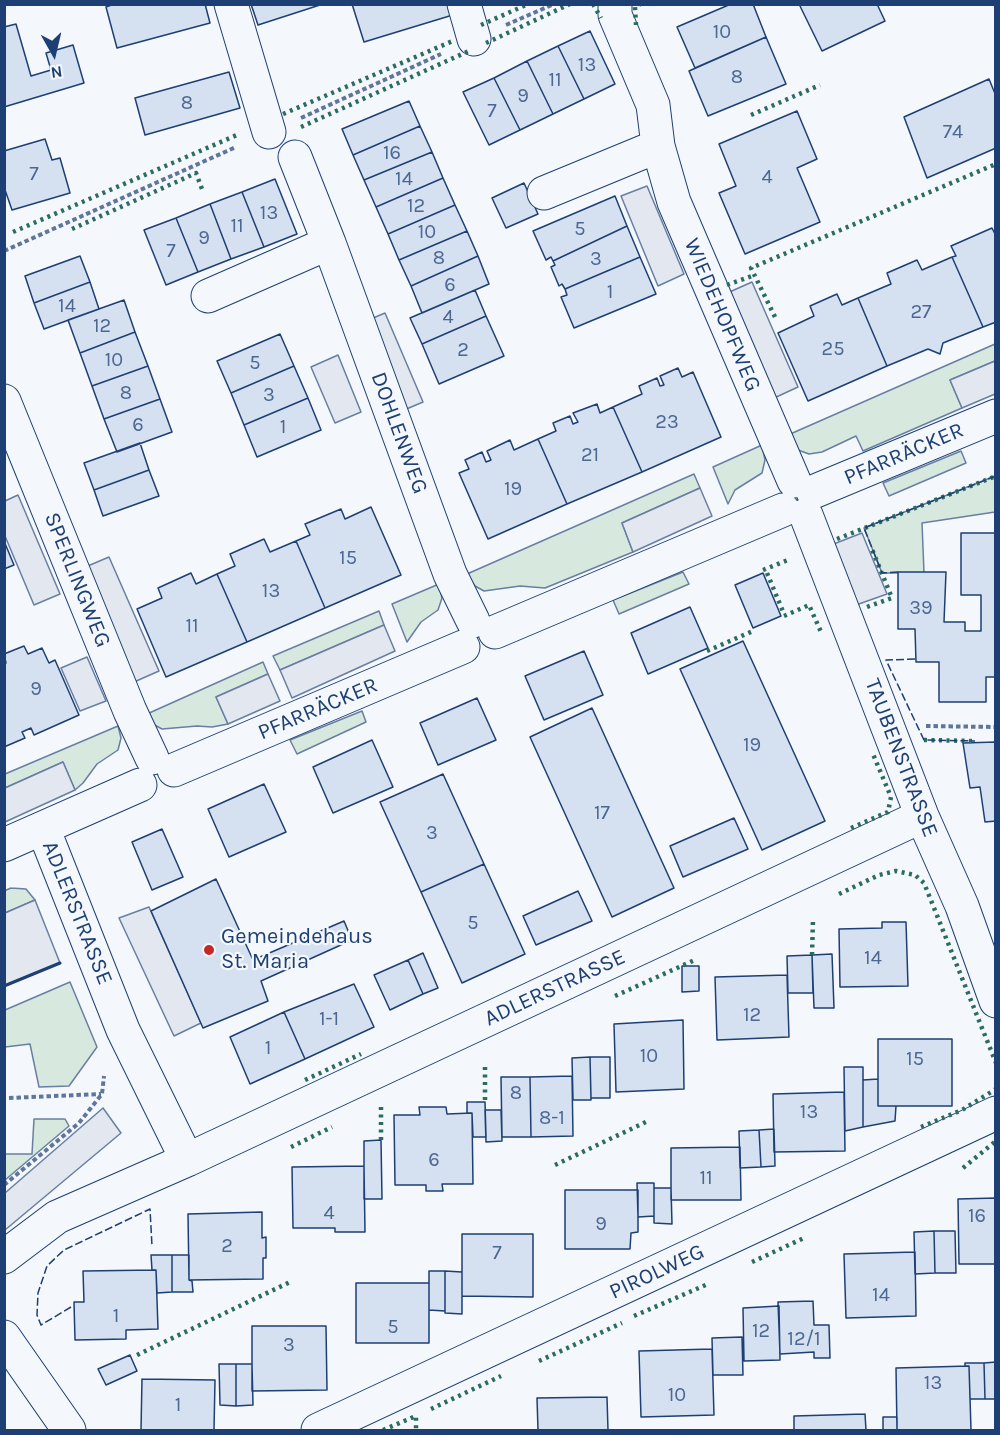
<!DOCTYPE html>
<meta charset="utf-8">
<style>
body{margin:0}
#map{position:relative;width:1000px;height:1435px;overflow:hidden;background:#f4f7fb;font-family:Karla,sans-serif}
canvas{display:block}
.frame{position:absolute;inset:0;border:6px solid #1d3f73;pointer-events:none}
.north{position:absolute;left:24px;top:24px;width:60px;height:60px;-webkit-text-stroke:4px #f4f7fb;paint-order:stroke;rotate:172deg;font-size:16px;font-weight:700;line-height:24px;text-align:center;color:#1d3f73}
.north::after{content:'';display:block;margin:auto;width:21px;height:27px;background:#1d3f73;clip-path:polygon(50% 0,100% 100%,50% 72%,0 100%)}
</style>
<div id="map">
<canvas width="1000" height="1435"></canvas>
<div class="frame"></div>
<div class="north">N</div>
</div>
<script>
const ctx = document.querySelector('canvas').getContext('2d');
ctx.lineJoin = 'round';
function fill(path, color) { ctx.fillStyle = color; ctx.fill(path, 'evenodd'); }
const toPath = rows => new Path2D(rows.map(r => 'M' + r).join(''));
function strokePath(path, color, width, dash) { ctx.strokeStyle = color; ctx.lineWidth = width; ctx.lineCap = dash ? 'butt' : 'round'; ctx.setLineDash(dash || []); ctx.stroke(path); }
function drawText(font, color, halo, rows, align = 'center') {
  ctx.font = font + ' Karla,sans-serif'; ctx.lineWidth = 4.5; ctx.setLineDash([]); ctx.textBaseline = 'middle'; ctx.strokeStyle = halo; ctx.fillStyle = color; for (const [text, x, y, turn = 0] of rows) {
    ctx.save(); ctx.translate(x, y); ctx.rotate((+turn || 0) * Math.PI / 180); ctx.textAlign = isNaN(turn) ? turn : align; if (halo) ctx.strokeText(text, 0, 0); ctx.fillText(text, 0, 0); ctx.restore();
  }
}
const green = toPath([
 [995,344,995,361,950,380,962,408,863,451,856,436,822,452,809,454,798,450,788,435,995,344],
 [762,445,765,460,762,473,735,490,728,504,713,467,762,445],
 [961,451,966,463,889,496,883,483,961,451],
 [694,474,700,488,622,523,633,552,545,588,520,586,484,591,475,586,467,574,694,474],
 [995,476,995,512,922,523,924,573,882,573,864,528,995,476],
 [683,572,689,584,619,614,613,600,683,572],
 [439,584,442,598,438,610,421,622,407,642,392,604,439,584],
 [379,611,384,625,280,670,273,656,379,611],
 [263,662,268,674,216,697,228,724,212,727,197,726,162,729,151,723,147,714,263,662],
 [362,711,366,722,297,754,290,740,362,711],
 [118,726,121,738,118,750,97,764,83,783,75,790,63,762,5,788,5,774,118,726],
 [11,888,26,889,35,900,5,913,4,891,11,888],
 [70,982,97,1047,69,1086,39,1087,30,1044,5,1047,5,1010,70,982],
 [34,1119,65,1119,69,1126,5,1180,5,1154,32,1154,34,1119]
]);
fill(green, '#d7e8df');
strokePath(green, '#687fa3', 1.5);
const parking = toPath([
 [647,186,684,274,658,286,621,196,647,186],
 [752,282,798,387,772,399,725,294,752,282],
 [385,313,423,402,397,413,359,324,385,313],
 [338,355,361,412,335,423,311,367,338,355],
 [995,361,995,394,962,408,950,380,995,361],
 [700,488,712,516,633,552,622,523,700,488],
 [18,495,60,594,34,605,5,536,5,501,18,495],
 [862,533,887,594,856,605,831,545,862,533],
 [109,557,159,671,134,682,83,568,109,557],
 [384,625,395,651,292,698,280,670,384,625],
 [87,657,106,701,80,711,61,668,87,657],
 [268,674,280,701,228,724,216,697,268,674],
 [63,762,75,790,5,822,5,788,63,762],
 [35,900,60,963,5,986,5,913,35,900],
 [149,907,201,1023,174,1036,119,918,149,907],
 [103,1108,121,1133,5,1230,5,1193,103,1108]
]);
fill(parking, '#e3e8f0');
strokePath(parking, '#687fa3', 1.5);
const building = toPath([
 [114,4,205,4,210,23,117,48,106,7,114,4],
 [251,4,323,4,258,25,251,4],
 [352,4,453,4,456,14,364,42,352,4],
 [731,4,753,4,766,37,695,68,677,27,731,4],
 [799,4,877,4,885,21,822,51,799,4],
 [16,24,31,76,51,70,46,53,73,45,84,83,4,107,4,27,16,24],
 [590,31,615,84,584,99,558,46,590,31],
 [766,37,786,84,708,116,689,71,766,37],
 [558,46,584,99,553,114,527,61,558,46],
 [527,61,553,114,520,130,494,78,527,61],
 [229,72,240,108,145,135,135,98,229,72],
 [494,78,520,130,489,145,463,92,494,78],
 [989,79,996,96,996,148,927,178,904,117,989,79],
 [409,101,420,126,353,155,342,129,409,101],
 [797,111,817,159,797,168,820,222,745,254,719,193,736,186,719,144,797,111],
 [420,126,432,152,364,180,353,155,420,126],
 [45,139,52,160,60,158,70,193,12,210,4,187,4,151,45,139],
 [432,152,443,178,376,207,364,180,432,152],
 [443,178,455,205,388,234,376,207,443,178],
 [275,179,297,234,264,247,242,192,275,179],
 [524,183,538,214,506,228,492,198,524,183],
 [242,192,264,247,231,259,210,204,242,192],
 [615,196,627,226,553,261,551,257,546,260,533,231,615,196],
 [210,204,231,259,198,272,176,218,210,204],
 [455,205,467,231,399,260,388,234,455,205],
 [176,218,198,272,166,285,144,230,176,218],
 [627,226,640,257,565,289,562,284,559,286,551,267,555,265,553,261,627,226],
 [992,228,996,236,996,322,983,327,952,257,956,256,951,246,992,228],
 [467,231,478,256,411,286,399,260,467,231],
 [80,256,90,282,34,303,25,276,80,256],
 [478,256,489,284,422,313,411,286,478,256],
 [640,257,656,294,574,328,561,297,567,295,565,289,640,257],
 [952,257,983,327,943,343,940,354,928,349,887,366,858,298,891,284,887,273,917,260,922,270,952,257],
 [90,282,99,309,44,329,34,303,90,282],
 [475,290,486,316,422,344,410,318,475,290],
 [837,294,842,305,858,298,887,366,808,401,778,333,814,316,810,306,837,294],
 [124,300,135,332,80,353,68,320,124,300],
 [486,316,504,356,439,384,422,344,486,316],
 [135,332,148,366,92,386,80,353,135,332],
 [280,334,294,366,231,393,217,361,280,334],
 [148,366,160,399,104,419,92,386,148,366],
 [294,366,308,398,244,425,231,393,294,366],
 [678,368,682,377,693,372,721,437,642,472,613,407,642,394,639,386,657,378,660,386,664,385,660,376,678,368],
 [308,398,321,430,257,457,244,425,308,398],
 [160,399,172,432,117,452,104,419,160,399],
 [597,404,600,413,613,407,642,472,567,504,538,439,556,431,553,423,570,416,573,424,578,422,573,413,597,404],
 [538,439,567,504,488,539,459,473,469,469,465,460,482,452,486,462,491,460,487,451,510,440,514,450,538,439],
 [140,443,149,470,94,490,84,463,140,443],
 [149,470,159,496,103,516,94,490,149,470],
 [371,507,401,575,325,608,296,541,310,535,305,524,341,509,345,519,371,507],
 [961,533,996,533,996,677,986,677,986,702,939,702,939,662,916,662,915,629,898,629,898,572,946,572,944,622,965,622,965,631,981,631,981,595,961,595,961,533],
 [264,539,270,552,296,541,325,608,247,642,217,574,235,566,230,554,264,539],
 [4,541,14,565,4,569,4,541],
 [191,573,196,584,217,574,247,642,166,677,137,609,162,598,158,588,191,573],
 [763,573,781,616,753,628,735,585,763,573],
 [690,607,708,648,648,674,631,633,690,607],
 [743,641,825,821,762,850,680,669,743,641],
 [24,646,28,654,42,648,49,663,55,660,79,715,34,735,31,728,22,732,25,738,4,747,4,664,6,663,4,654,24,646],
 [584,651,603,695,544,720,525,676,584,651],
 [477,698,496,740,438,765,420,723,477,698],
 [592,708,674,888,612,917,530,737,592,708],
 [372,740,393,787,333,813,313,767,372,740],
 [996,742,996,821,985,822,980,787,970,788,963,743,996,742],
 [443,774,484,864,421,892,380,802,443,774],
 [264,784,286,832,229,857,208,809,264,784],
 [734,818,748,849,683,877,670,846,734,818],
 [162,829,183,877,152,890,132,842,162,829],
 [484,864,525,954,462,983,421,892,484,864],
 [216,879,253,960,344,921,352,940,261,981,268,1001,203,1028,151,911,216,879],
 [578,891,592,921,536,945,523,916,578,891],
 [882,922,906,922,908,986,840,987,839,929,882,928,882,922],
 [423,953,438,988,423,994,408,960,423,953],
 [832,954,834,1008,814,1008,812,955,832,954],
 [812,955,813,993,788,993,787,956,812,955],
 [408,960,423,994,390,1010,374,975,408,960],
 [682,966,699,966,699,991,682,992,682,966],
 [787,975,789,1037,717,1040,715,977,787,975],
 [354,984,374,1027,305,1059,284,1012,354,984],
 [284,1012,305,1059,250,1084,230,1037,284,1012],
 [683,1020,684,1089,616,1092,614,1024,683,1020],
 [878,1039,952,1039,952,1106,878,1106,878,1039],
 [590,1057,610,1057,610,1098,591,1098,590,1057],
 [590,1057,591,1100,573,1100,572,1058,590,1057],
 [844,1067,863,1067,863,1127,845,1131,844,1067],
 [572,1076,573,1136,531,1137,530,1077,572,1076],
 [501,1077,530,1077,531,1137,502,1137,501,1077],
 [878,1079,878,1106,896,1106,895,1121,863,1127,863,1080,878,1079],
 [844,1092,845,1151,774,1152,773,1094,844,1092],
 [467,1102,485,1102,486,1137,473,1137,472,1113,467,1113,467,1102],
 [419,1107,446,1107,447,1114,472,1113,473,1184,442,1184,443,1191,426,1191,426,1185,395,1185,394,1115,420,1115,419,1107],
 [485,1110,501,1110,502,1141,486,1142,485,1110],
 [774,1129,775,1166,761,1167,759,1130,774,1129],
 [759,1130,761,1167,740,1168,739,1131,759,1130],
 [381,1140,382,1199,364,1199,364,1141,381,1140],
 [740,1147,741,1200,671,1200,671,1148,740,1147],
 [364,1166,365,1232,335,1232,335,1228,293,1228,292,1167,364,1166],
 [637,1183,654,1183,654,1216,638,1217,637,1183],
 [654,1188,671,1188,672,1224,654,1223,654,1188],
 [565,1190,638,1190,638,1232,631,1233,630,1249,565,1249,565,1190],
 [996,1198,996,1264,959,1264,958,1199,996,1198],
 [262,1212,262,1238,266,1237,266,1258,263,1258,263,1279,189,1280,188,1214,262,1212],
 [934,1231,935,1273,915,1274,914,1232,934,1231],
 [934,1231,955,1231,956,1273,935,1273,934,1231],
 [462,1234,533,1234,533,1297,462,1296,462,1234],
 [915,1252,916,1316,846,1318,844,1254,915,1252],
 [151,1255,172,1255,172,1292,157,1293,156,1270,152,1270,151,1255],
 [172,1255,189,1255,189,1280,192,1281,193,1292,172,1292,172,1255],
 [156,1270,158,1329,126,1330,126,1339,75,1340,74,1302,84,1302,83,1271,156,1270],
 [429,1271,445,1271,445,1311,429,1310,429,1271],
 [445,1271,462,1272,462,1314,445,1313,445,1271],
 [356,1283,429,1283,429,1343,356,1343,356,1283],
 [813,1301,814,1325,829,1325,830,1358,814,1358,814,1352,780,1354,778,1302,813,1301],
 [779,1306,780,1360,744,1361,743,1308,779,1306],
 [252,1326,326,1326,327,1390,252,1391,252,1326],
 [742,1337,743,1375,713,1375,712,1338,742,1337],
 [712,1349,714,1415,641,1417,639,1351,712,1349],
 [130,1355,137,1371,106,1385,98,1369,130,1355],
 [996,1362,996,1399,985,1399,984,1363,996,1362],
 [965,1363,984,1363,985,1399,970,1399,969,1366,965,1366,965,1363],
 [219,1364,236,1364,236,1406,220,1405,219,1364],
 [236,1364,252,1364,253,1405,236,1406,236,1364],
 [969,1366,971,1430,897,1430,896,1368,969,1366],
 [142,1379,215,1380,214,1430,141,1430,142,1379],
 [607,1397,608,1430,538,1430,537,1398,607,1397],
 [865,1414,866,1430,794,1430,794,1416,865,1414],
 [883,1417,897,1417,897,1430,883,1430,883,1417]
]);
fill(building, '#d5e0f0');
strokePath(building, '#1d3f73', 1.5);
const minor = toPath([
 [231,4,269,132],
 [464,4,474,39],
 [615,4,615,15,653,105,658,146],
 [295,157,329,243],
 [544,193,658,146,674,202,794,481],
 [208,296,329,243,450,574,473,621],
 [4,401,130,711,152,758],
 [813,492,996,416],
 [806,515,922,816,962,906,996,1001],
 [495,632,783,510],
 [174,770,463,647],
 [43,828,123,1030,187,1160],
 [4,845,140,785],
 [4,1257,57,1217,187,1160,922,816],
 [4,1337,69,1430],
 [318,1430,996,1113]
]);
strokePath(minor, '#1d3f73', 35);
strokePath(toPath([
 [506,25,554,4],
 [301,118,441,54],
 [4,251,236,147],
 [926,726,996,727],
 [9,1098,101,1094],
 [4,1185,79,1123,102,1094,104,1076]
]), '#5e769c', 4, [4.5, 3]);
strokePath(minor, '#f4f7fb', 33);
strokePath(toPath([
 [593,4,601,18],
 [481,25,528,4],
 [636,25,635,7,640,4],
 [486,43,570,4],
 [283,114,455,40],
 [751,115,820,85],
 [301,127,471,50],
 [72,229,196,173,202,189],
 [13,232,237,135],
 [727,285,755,275],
 [775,317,751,268,996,164],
 [837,539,996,476],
 [763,570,788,560],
 [767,573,784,614],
 [867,607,892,598,871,547],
 [784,616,809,605,821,632],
 [707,651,753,631],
 [924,740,975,741],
 [851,828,888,812,891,797,873,754],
 [839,894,879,875,896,871,915,875,924,883,996,1063],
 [812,955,813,919],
 [615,996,697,959],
 [485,1067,485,1102],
 [305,1080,361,1054],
 [921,1127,962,1110,996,1089],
 [381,1140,381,1104],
 [291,1147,332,1127],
 [555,1165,648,1121],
 [963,1168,996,1141],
 [752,1262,804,1238],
 [634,1316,708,1284],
 [137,1355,290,1282],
 [539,1361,622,1323],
 [431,1409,501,1376],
 [383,1430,416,1416,416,1430]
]), '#2c6c60', 4.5, [3, 4.5]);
strokePath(toPath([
 [898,572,882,573,864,528,996,476],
 [915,659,886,660,924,740,975,741],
 [71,1307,41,1325,37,1315,38,1293,47,1266,64,1250,150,1209,152,1246]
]), '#1d3f73', 1.5, [8, 3]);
strokePath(toPath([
 [4,986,60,963]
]), '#1d3f73', 3);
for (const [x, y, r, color] of [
 [209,950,6,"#c62828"]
]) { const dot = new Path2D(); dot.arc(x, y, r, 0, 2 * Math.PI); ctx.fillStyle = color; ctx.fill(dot); strokePath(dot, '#f4f7fb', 2); }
drawText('20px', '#4b6792', null, [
 ["10",722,32],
 ["13",587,65],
 ["8",737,77],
 ["11",555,80],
 ["9",523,96],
 ["8",187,103],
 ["7",492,111],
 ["74",953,132],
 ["16",392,153],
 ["7",34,174],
 ["4",767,177],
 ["14",404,179],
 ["12",416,206],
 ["13",269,213],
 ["11",237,226],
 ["5",580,229],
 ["10",427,232],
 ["9",204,238],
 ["7",171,251],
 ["8",439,258],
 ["3",596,259],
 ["6",450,285],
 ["1",610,292],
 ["14",67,306],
 ["27",921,312],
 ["4",448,317],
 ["12",102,326],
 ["25",833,349],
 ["2",463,350],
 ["10",114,360],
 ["5",255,363],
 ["8",126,393],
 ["3",269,395],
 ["23",667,422],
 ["6",138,425],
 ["1",283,427],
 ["21",590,455],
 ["19",513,489],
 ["15",348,558],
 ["13",271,591],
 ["39",921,608],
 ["11",192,626],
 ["9",36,689],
 ["19",752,745],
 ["17",602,813],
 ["3",432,833],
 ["5",473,923],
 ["14",873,958],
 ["12",752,1015],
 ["1-1",329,1019],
 ["1",268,1048],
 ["10",649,1056],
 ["15",915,1059],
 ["8",516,1093],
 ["13",809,1112],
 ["8-1",552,1118],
 ["6",434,1160],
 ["11",706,1178],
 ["4",329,1213],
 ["16",977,1216],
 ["9",601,1224],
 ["2",227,1246],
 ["7",497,1253],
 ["14",881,1295],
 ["1",116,1316],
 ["5",393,1327],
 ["12",761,1331],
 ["12/1",804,1339],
 ["3",289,1345],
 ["13",933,1383],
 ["10",677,1395],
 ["1",178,1405]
]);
drawText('22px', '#1d3f73', '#f4f7fb', [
 ["WIEDEHOPFWEG",722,315,67],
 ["DOHLENWEG",399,433,70],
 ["PFARRÄCKER",904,454,-23],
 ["SPERLINGWEG",77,580,68],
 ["PFARRÄCKER",318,709,-23],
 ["TAUBENSTRASSE",901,758,69],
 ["ADLERSTRASSE",77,913,68],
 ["ADLERSTRASSE",555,988,-25],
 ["PIROLWEG",657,1272,-25]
]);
drawText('22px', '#1d3f73', '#f4f7fb', [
 ["Gemeindehaus",221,937],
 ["St. Maria",221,962]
], 'left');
</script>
